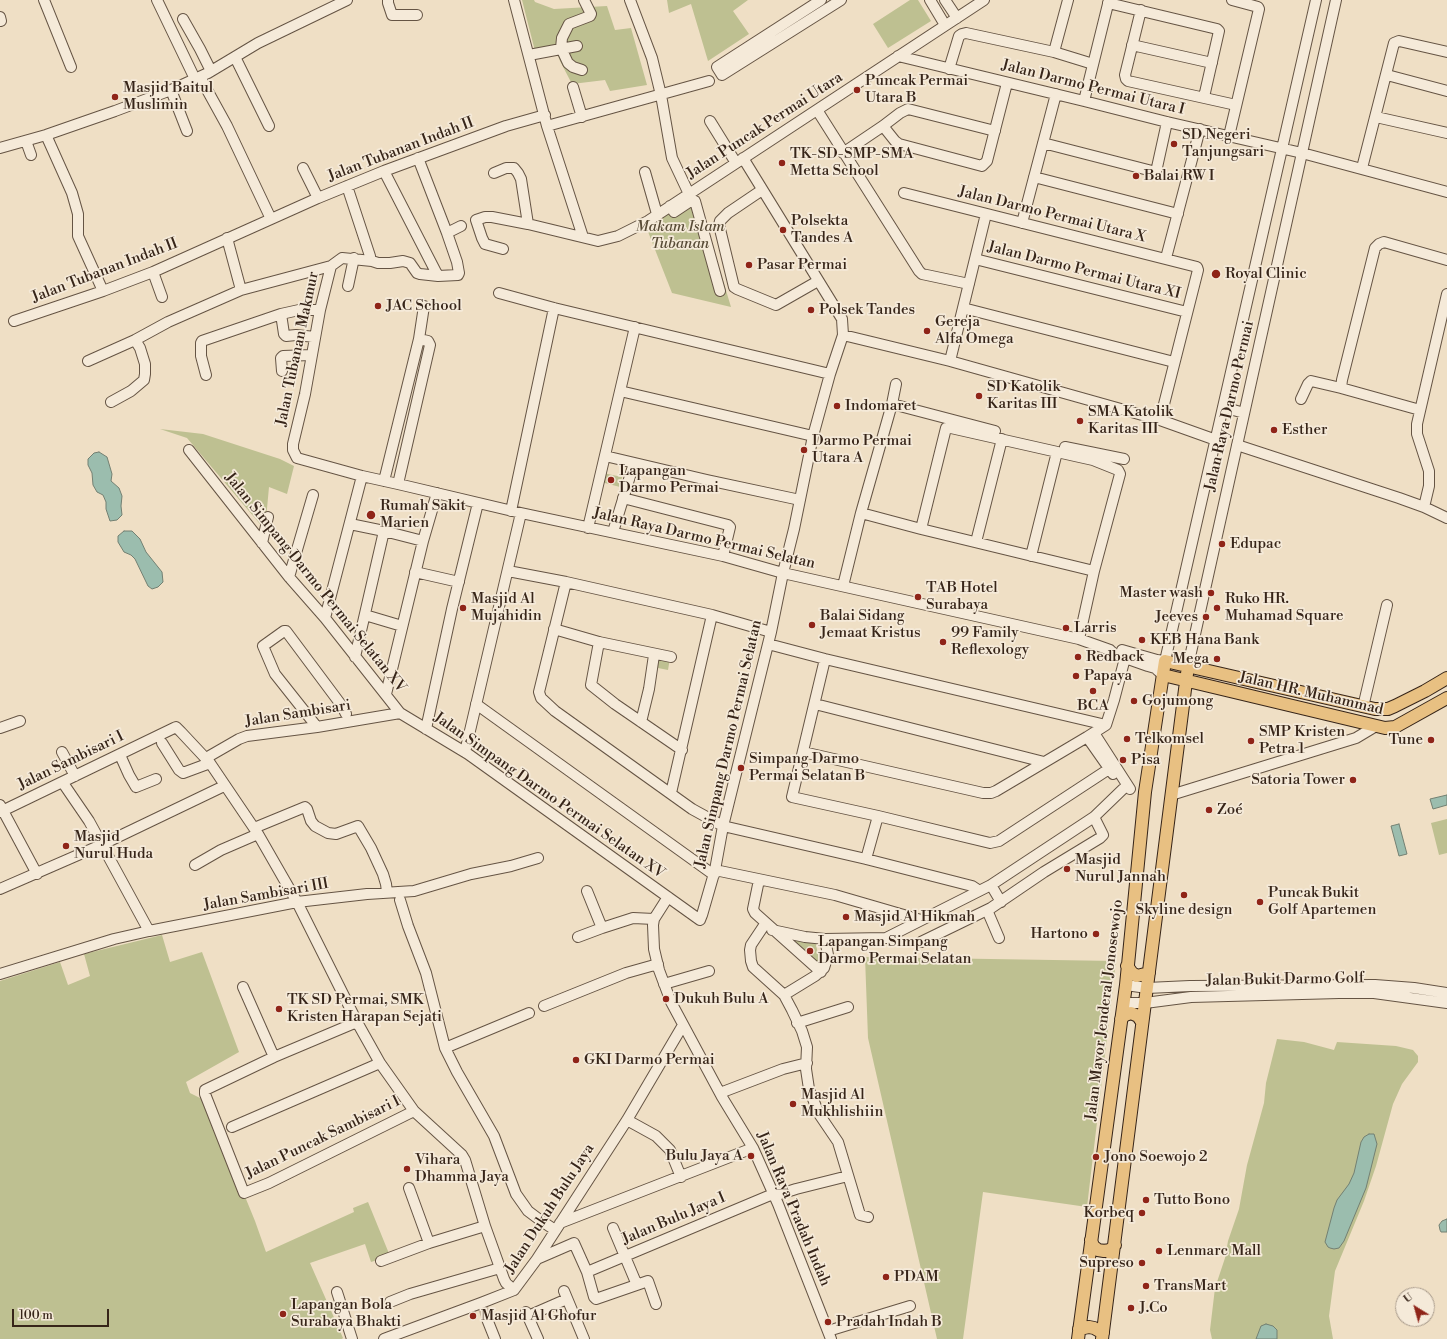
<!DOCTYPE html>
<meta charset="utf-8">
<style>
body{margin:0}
#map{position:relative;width:1447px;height:1339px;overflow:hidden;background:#efdfc5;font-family:"Libre Bodoni",serif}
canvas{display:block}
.north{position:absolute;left:1395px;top:1287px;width:40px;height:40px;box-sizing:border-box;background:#f5ead9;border:1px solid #a99b8c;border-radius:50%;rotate:323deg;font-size:11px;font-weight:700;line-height:16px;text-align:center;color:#372519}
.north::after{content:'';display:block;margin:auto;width:14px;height:18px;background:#8f2418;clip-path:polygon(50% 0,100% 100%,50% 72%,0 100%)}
.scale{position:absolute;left:12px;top:1309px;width:97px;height:18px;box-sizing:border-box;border:2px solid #372519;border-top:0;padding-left:5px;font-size:12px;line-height:14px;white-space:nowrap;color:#372519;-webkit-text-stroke:3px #f5ead9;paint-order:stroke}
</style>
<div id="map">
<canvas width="1447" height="1339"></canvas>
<div class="north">U</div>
<div class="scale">100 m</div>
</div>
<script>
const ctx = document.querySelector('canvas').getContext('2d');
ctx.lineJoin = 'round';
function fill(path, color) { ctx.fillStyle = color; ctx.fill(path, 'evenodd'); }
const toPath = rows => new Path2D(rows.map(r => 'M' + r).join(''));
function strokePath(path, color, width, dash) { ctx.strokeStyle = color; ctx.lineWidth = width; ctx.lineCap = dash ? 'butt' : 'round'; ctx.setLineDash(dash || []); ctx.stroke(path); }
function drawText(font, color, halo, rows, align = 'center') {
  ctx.font = font + ' "Libre Bodoni",serif'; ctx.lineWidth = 3.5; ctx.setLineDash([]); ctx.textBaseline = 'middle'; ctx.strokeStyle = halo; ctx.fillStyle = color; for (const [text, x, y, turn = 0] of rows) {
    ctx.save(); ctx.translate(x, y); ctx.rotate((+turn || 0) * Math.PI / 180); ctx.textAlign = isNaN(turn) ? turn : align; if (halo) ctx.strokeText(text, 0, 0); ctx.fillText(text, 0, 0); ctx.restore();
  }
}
fill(toPath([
 [522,0,534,0,535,2,554,9,607,6,615,30,631,28,647,85,610,91,605,80,572,84,560,61,554,45,535,51],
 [667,0,748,0,733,11,749,34,708,61,691,4,669,13],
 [910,0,918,0,931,21,888,48,873,24],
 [696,191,731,307,672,293,645,224],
 [160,429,203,434,280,459,294,466,287,494,269,487,265,530,187,438],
 [603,473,622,477,620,487,601,482],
 [658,657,670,658,668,670,653,667],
 [1447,819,1447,853,1439,855,1431,823],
 [162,935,170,962,202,952,239,1052,186,1082,190,1093,202,1099,221,1138,255,1221,266,1252,354,1212,353,1208,368,1202,390,1256,371,1262,365,1244,310,1263,343,1338,342,1339,0,1339,0,981,60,962,68,985,90,976,84,954],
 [782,935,815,941,820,962,814,962],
 [865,957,1116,961,1087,1207,983,1192,963,1339,937,1339,868,1038],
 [1277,1039,1304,1042,1334,1050,1337,1042,1396,1046,1413,1050,1418,1056,1418,1062,1402,1084,1393,1104,1376,1166,1364,1201,1335,1271,1329,1316,1333,1339,1212,1339,1210,1330,1215,1288,1225,1258,1228,1241,1239,1209,1247,1165,1264,1103,1266,1083]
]), '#bec091');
const water = toPath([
 [99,452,107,457,112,474,111,481,119,488,122,496,121,506,122,515,117,520,110,521,106,509,106,502,103,495,97,492,93,485,92,473,88,465,88,459,94,453,99,452],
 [124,531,132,531,140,539,146,552,162,572,163,582,158,587,152,589,148,586,135,559,131,555,124,552,118,542,118,536,124,531],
 [1447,795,1447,805,1433,809,1430,799,1447,795],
 [1399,824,1407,854,1399,856,1391,826,1399,824],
 [1369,1134,1374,1134,1377,1144,1366,1188,1344,1241,1339,1248,1334,1249,1330,1248,1328,1247,1325,1242,1334,1208,1337,1200,1349,1184,1354,1173,1361,1142,1364,1137,1369,1134],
 [1447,1219,1447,1232,1441,1232,1440,1230,1439,1225,1442,1221,1447,1219],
 [1266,1324,1273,1326,1277,1330,1277,1339,1256,1339,1261,1326,1266,1324]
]);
fill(water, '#9bbdae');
strokePath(water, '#738072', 1);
strokePath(toPath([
 [483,1308,487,1319]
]), '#cabaa3', 10, [10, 5]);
const minor = toPath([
 [44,0,71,67],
 [157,0,195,79],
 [388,0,388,3,392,15,417,15],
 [514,0,547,126,583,237],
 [630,0,652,58,661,95,672,158,689,194],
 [821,0,717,67,722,75,841,0],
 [930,0,945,25],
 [945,0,957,18],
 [1108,3,1217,29,1219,31,1204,97],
 [1141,10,1125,75,1126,79,1128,81,1236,105],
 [0,17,1,21],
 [183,19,200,49,211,71],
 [1132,45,1212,63],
 [1054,52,1068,0],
 [529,55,577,46],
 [898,56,1084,101,1167,122,1302,153,1447,192],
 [235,57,269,126],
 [949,69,959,36,962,34,966,33,1054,52,1093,64],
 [582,70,573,67,568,63,561,48,562,38,569,24,590,16,591,14,584,0],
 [1387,75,1447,91],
 [200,77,227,126,271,219],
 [573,87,582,117],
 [171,90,187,131],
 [1084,101,1109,0],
 [817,110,919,271,922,274,969,284],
 [1376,117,1447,133],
 [710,121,736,163],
 [547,126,709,81],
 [883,126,895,141,899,144,982,166,987,161,1007,83],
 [46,135,72,193,78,214,78,236,103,291],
 [1229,136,1259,9,1258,7,1232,0],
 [26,141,31,155],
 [1043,143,1156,172,1167,122],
 [0,148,46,135,115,111,171,90,208,73,258,43,347,0],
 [843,153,883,126,900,113,908,109,995,131],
 [418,158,447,233,457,262,459,273,458,275,438,276,420,274,417,273,410,263,403,261,390,263,378,263,372,261,342,258,331,266,320,310,305,394,293,444,293,450,297,458,362,476,398,484,521,513,723,556,783,573,1079,639,1110,650,1114,654,1148,666,1155,668,1163,675],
 [303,168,318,198],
 [1362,168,1394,43,1399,41,1447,52],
 [384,171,438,276],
 [645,172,657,214],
 [494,173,506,168,514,168,518,173,521,179,528,224],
 [1034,177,1178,214],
 [347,186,370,256],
 [762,190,728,213,720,221,719,225,734,287,737,289,776,305,818,281],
 [904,193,1197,267,1198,270,1160,420],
 [670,206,674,212,692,200,695,201,720,291],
 [1022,223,1056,94],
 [447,233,461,226],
 [227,238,241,290],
 [503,249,485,244,482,238,476,220,485,217,492,217,528,224,598,241,618,236,648,221,984,0],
 [1166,258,1200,129],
 [975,259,1187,312],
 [153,272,162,297],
 [348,286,354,258],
 [499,293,554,308,830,374],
 [963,308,1174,362],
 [281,314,284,334,286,336,296,335,315,337],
 [14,321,103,291,153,272,318,198,384,171,506,126,545,115],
 [843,335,950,361,1160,420,1216,440],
 [88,361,135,340,168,322,241,290,331,266],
 [950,361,986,214],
 [282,371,281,358,283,356,311,355],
 [206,375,201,356,201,343,202,341,281,314,299,310,320,310],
 [1341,388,1342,380,1375,248,1379,244,1384,242,1447,260],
 [620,391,813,436],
 [1301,399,1308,384,1311,381,1341,388,1420,410],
 [111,402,131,391,144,380,145,374,145,364,140,348,135,340],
 [892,404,995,431],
 [1223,407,1244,413],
 [1237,445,1399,498,1424,507,1447,518],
 [1065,447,1124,459],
 [189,450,289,577,325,618,400,713,468,754,700,920,702,915,715,870,723,826,771,632,783,573,794,529,813,436,830,374,843,335,842,319,743,158],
 [605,456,707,480,800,500],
 [384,481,419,339,424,306],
 [398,484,430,345,428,341,419,339],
 [623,498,728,525,730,527,723,556],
 [1424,507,1429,486,1429,471,1417,434,1417,424,1447,294],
 [511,511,554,308],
 [861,513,921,529,1094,571],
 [350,524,384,531,423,541],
 [588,528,635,327],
 [921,529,946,428,951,428,1075,456,1093,460,1118,470,1120,474,1094,571,1079,639],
 [613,532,634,463],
 [976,542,1002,439],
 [262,543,268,517],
 [1031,556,1057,452],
 [508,571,566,582,712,615,771,632],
 [415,572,459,582],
 [289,577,313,495],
 [566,582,539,692,541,698,555,711,692,809,723,826,866,859,972,886,978,890],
 [843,586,861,513,892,404,896,384],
 [365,615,402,626],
 [325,618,362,476],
 [554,629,599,642,671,657],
 [599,642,591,685,615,704,682,750],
 [768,644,825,659,1106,725],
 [1122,650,1157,660,1165,661,1316,0],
 [355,657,384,531],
 [825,659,792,797,878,816,990,843,999,841,1115,765],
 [1188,666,1336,0],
 [386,694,423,541,437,493],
 [476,704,714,875],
 [815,704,1044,762],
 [1363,707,1387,605],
 [641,722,649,689,654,655],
 [317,727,275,674,263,646,284,631,286,631,342,706,346,714],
 [0,728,20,721],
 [426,729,452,609,478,503],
 [1094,733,1130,789],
 [1087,737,1113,774],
 [162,743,179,770,183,773,210,763],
 [62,752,75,776],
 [465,752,521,513],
 [803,752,983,793,991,793,996,791,1087,737,1106,725,1114,700,1125,658],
 [120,755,129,775,136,787,156,779],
 [206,758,239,739,247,736,317,727,400,713],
 [63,783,89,821,149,931],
 [671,793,712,615],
 [1171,795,1356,738,1376,726],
 [0,805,37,874],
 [0,812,174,728,176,727,181,732,210,763,258,834,297,902,357,1022,380,1063,414,1111,462,1155,465,1160,485,1226,504,1279,506,1283,514,1290],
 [254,828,305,807,307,809,311,821,315,826,328,833,336,834,358,826,371,848,383,874,386,884,387,892],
 [866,859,878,816],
 [195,865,221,850,258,834],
 [715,870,835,895,921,920],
 [759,880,753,909,755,913,821,972],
 [991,885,1001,902],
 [0,889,101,845,224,786],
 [587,891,602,928],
 [668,897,654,919,653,925,654,949,659,970,671,1002,722,1097,753,1148,778,1204,831,1339],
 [400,900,408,926,426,973,445,1048,457,1072,494,1136,516,1194,528,1211,540,1220,555,1230],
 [987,910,999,938],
 [765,924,751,945,750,950,751,961,753,967,784,995,792,1010,802,1031,807,1047,806,1069,809,1089,819,1114,838,1142,860,1215,868,1217],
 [772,930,805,937,825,939,886,938,991,885,1094,817,1123,789],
 [578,937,602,928,633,918,654,919],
 [921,942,991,908,1044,872,1100,838,1103,835,1094,817],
 [0,974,114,939,149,931,297,902,367,894,414,891,471,874,511,866,538,858],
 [664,984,709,971],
 [1126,985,1147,988,1190,986,1375,985,1414,988,1447,993],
 [243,987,274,1057],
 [784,995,815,976,824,968,828,955,825,939],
 [1123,1003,1145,1003,1191,997,1339,993,1374,993,1447,1003],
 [544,1006,626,973,658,964],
 [357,1022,274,1057,205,1090,205,1094,244,1193,269,1183,414,1111],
 [797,1023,848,1007],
 [445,1048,529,1013],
 [720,1093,783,1069,807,1063],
 [627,1120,656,1136,670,1150,681,1177],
 [232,1127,380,1063],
 [409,1188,429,1243],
 [774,1196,796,1189,848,1176],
 [560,1223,753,1148],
 [613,1228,637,1285],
 [537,1259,574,1243,587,1272,594,1297,596,1299,648,1281,656,1304],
 [381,1261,429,1243,485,1226],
 [587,1272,773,1194],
 [564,1291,584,1339],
 [337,1292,352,1339],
 [390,1302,410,1294,500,1268],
 [526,1312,538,1339],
 [528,1316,567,1299],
 [487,1319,495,1339],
 [828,1331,910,1306],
 [384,1339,481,1303,514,1290,537,1259,627,1120,683,1025]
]);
const major = toPath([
 [1163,675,1385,728,1395,727,1447,698],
 [1127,966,1132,973,1137,976,1149,973],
 [1121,1019,1125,1015,1131,1013,1138,1016,1142,1022],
 [1091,1240,1093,1246,1098,1250,1104,1251,1110,1250,1115,1245],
 [1079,1329,1089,1327,1094,1328,1103,1333],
 [1078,1339,1126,985,1145,792,1165,661,1375,709,1388,709,1395,706,1425,691,1447,678],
 [1102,1339,1188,666]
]);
strokePath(minor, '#655444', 12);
strokePath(major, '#372519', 14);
strokePath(minor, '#f5ead9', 10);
strokePath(major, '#e8c082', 12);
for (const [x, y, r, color] of [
 [857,90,4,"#8f2418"],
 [115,97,4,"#8f2418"],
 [1174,144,4,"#8f2418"],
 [782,163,4,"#8f2418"],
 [1136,176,4,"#8f2418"],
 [783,230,4,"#8f2418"],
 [749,265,4,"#8f2418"],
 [1216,274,5,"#8f2418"],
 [378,306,4,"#8f2418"],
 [811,310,4,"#8f2418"],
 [927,331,4,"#8f2418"],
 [979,396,4,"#8f2418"],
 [837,406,4,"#8f2418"],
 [1080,421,4,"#8f2418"],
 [1274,430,4,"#8f2418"],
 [804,450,4,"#8f2418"],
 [611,480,4,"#8f2418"],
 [371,515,5,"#8f2418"],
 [1222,544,4,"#8f2418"],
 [1211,593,4,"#8f2418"],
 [918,597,4,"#8f2418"],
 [463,608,4,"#8f2418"],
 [1217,608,4,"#8f2418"],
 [1206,617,4,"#8f2418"],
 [812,625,4,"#8f2418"],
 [1066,628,4,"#8f2418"],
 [1142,640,4,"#8f2418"],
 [943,642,4,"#8f2418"],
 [1078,657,4,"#8f2418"],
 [1217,659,4,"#8f2418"],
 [1076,676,4,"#8f2418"],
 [1093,691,4,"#8f2418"],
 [1134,701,4,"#8f2418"],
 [1127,739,4,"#8f2418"],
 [1431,740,4,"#8f2418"],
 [1251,741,4,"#8f2418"],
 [1123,760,4,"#8f2418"],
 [741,768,4,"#8f2418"],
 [1353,780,4,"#8f2418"],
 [1209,810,4,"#8f2418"],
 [66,846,4,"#8f2418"],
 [1067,869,4,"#8f2418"],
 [1184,895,4,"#8f2418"],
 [1260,902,4,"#8f2418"],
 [846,917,4,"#8f2418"],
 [1096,934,4,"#8f2418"],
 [810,951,4,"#8f2418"],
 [666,999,4,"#8f2418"],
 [279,1009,4,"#8f2418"],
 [576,1060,4,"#8f2418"],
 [793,1104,4,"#8f2418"],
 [751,1156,4,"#8f2418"],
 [1096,1157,4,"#8f2418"],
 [407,1169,4,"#8f2418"],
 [1146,1200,4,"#8f2418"],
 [1142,1213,4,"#8f2418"],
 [1159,1251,4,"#8f2418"],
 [1142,1263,4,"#8f2418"],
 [886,1277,4,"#8f2418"],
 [1146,1286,4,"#8f2418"],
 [1131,1308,4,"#8f2418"],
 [283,1314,4,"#8f2418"],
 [473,1316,4,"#8f2418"],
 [828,1322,4,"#8f2418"]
]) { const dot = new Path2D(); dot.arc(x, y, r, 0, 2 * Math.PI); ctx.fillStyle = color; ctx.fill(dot); strokePath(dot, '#f5ead9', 1.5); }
drawText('15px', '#372519', '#f5ead9', [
 ["Puncak Permai",865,81],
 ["Utara B",865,98],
 ["Masjid Baitul",123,88],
 ["Muslimin",123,105],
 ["SD Negeri",1182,135],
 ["Tanjungsari",1182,152],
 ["TK-SD-SMP-SMA",790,154],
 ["Metta School",790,171],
 ["Balai RW I",1144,176],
 ["Polsekta",791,221],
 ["Tandes A",791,238],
 ["Pasar Permai",757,265],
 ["Royal Clinic",1225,274],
 ["JAC School",386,306],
 ["Polsek Tandes",819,310],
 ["Gereja",935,322],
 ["Alfa Omega",935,339],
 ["SD Katolik",987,387],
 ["Karitas III",987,404],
 ["Indomaret",845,406],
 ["SMA Katolik",1088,412],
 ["Karitas III",1088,429],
 ["Esther",1282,430],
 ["Darmo Permai",812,441],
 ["Utara A",812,458],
 ["Lapangan",619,471],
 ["Darmo Permai",619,488],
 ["Rumah Sakit",380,506],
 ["Marien",380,523],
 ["Edupac",1230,544],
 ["TAB Hotel",926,588],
 ["Surabaya",926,605],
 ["Master wash",1203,593,"right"],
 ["Masjid Al",471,599],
 ["Mujahidin",471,616],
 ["Ruko HR.",1225,599],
 ["Muhamad Square",1225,616],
 ["Balai Sidang",820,616],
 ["Jemaat Kristus",820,633],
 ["Jeeves",1198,617,"right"],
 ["Larris",1074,628],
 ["99 Family",951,633],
 ["Reflexology",951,650],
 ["KEB Hana Bank",1150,640],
 ["Redback",1086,657],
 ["Mega",1209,659,"right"],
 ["Papaya",1084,676],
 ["Gojumong",1142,701],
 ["BCA",1093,706,"center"],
 ["SMP Kristen",1259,732],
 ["Petra 1",1259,749],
 ["Telkomsel",1135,739],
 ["Tune",1423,740,"right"],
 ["Simpang Darmo",749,759],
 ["Permai Selatan B",749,776],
 ["Pisa",1131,760],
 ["Satoria Tower",1345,780,"right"],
 ["Zoé",1217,810],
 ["Masjid",74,837],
 ["Nurul Huda",74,854],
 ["Masjid",1075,860],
 ["Nurul Jannah",1075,877],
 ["Puncak Bukit",1268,893],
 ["Golf Apartemen",1268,910],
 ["Skyline design",1184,910,"center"],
 ["Masjid Al Hikmah",854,917],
 ["Hartono",1088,934,"right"],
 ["Lapangan Simpang",818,942],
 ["Darmo Permai Selatan",818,959],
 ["Dukuh Bulu A",674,999],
 ["TK SD Permai, SMK",287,1000],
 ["Kristen Harapan Sejati",287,1017],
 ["GKI Darmo Permai",584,1060],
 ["Masjid Al",801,1095],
 ["Mukhlishiin",801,1112],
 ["Bulu Jaya A",743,1156,"right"],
 ["Jono Soewojo 2",1104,1157],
 ["Vihara",415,1160],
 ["Dhamma Jaya",415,1177],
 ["Tutto Bono",1154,1200],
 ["Korbeq",1134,1213,"right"],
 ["Lenmarc Mall",1167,1251],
 ["Supreso",1134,1263,"right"],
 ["PDAM",894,1277],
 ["TransMart",1154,1286],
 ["Lapangan Bola",291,1305],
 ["Surabaya Bhakti",291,1322],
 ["J.Co",1139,1308],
 ["Masjid Al Ghofur",481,1316],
 ["Pradah Indah B",836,1322]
], 'left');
drawText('15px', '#372519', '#f5ead9', [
 ["Jalan Darmo Permai Utara I",1093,88,14],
 ["Jalan Puncak Permai Utara",765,126,-33],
 ["Jalan Tubanan Indah II",401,150,-21],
 ["Jalan Darmo Permai Utara X",1052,215,14],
 ["Jalan Tubanan Indah II",105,271,-21],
 ["Jalan Darmo Permai Utara XI",1084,271,14],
 ["Jalan Tubanan Makmur",298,349,-78],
 ["Jalan Raya Darmo Permai",1230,406,-77],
 ["Jalan Raya Darmo Permai Selatan",704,539,13],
 ["Jalan Simpang Darmo Permai Selatan XV",315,583,51],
 ["Jalan HR. Muhammad",1311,694,13],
 ["Jalan Sambisari",298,714,-9],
 ["Jalan Simpang Darmo Permai Selatan",729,744,-77],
 ["Jalan Sambisari I",71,761,-26],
 ["Jalan Simpang Darmo Permai Selatan XV",549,796,35],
 ["Jalan Sambisari III",266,895,-10],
 ["Jalan Bukit Darmo Golf",1285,980,-1],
 ["Jalan Mayor Jenderal Jonosewojo",1105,1010,-83],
 ["Jalan Puncak Sambisari I",323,1138,-26],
 ["Jalan Dukuh Bulu Jaya",550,1209,-57],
 ["Jalan Raya Pradah Indah",793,1209,67],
 ["Jalan Bulu Jaya I",674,1219,-23]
]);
drawText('italic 15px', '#594c37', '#f5ead9', [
 ["Makam Islam",680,227],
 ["Tubanan",680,244]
]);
</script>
